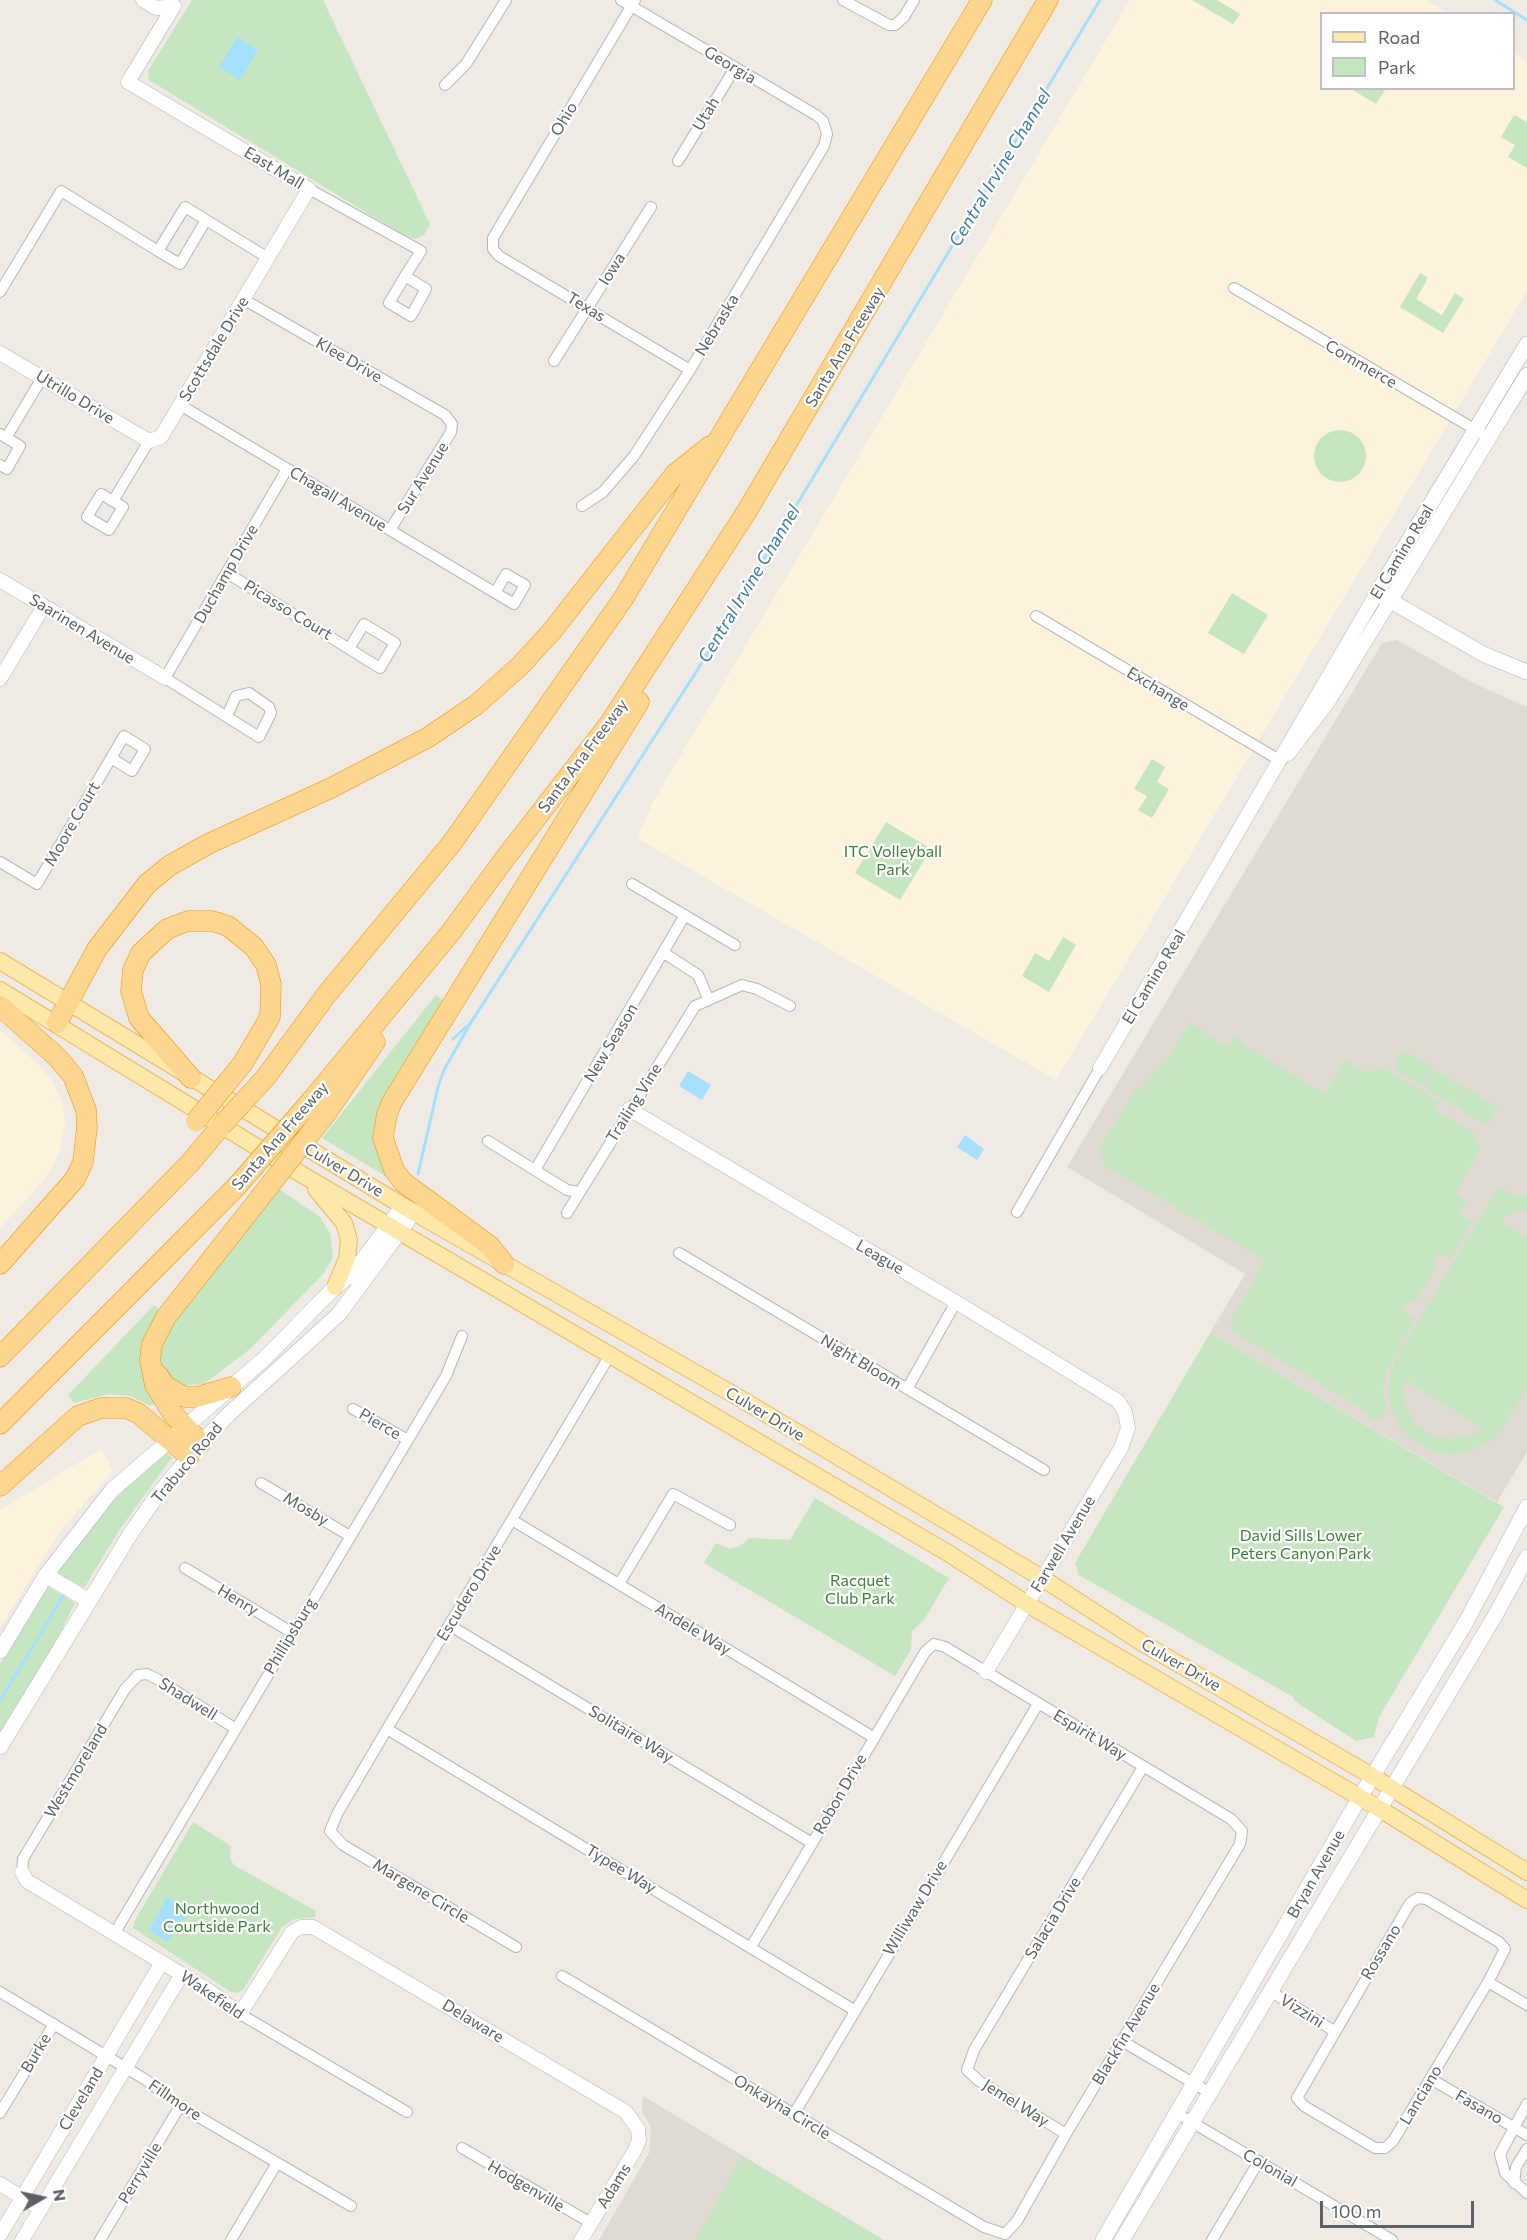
<!DOCTYPE html>
<style>
body{margin:0}
#map{position:relative;width:1527px;height:2240px;overflow:hidden;background:#efebe4;font-family:Commissioner,sans-serif}
canvas{display:block}
.legend{position:absolute;left:1320px;top:12px;width:195px;height:78px;box-sizing:border-box;background:#fff;border:2px solid #bec0c1;margin:0;padding:8px 10px;list-style:none;font-size:18px;color:#5c6165}
.legend li{display:flex;align-items:center;gap:12px;height:30px}
.legend b{width:30px;border:2px solid #bec0c1}
.north{position:absolute;left:12px;top:2168px;width:60px;height:60px;-webkit-text-stroke:4px #fff;paint-order:stroke;rotate:81deg;font-size:16px;font-weight:700;line-height:24px;text-align:center;color:#5c6165}
.north::after{content:'';display:block;margin:auto;width:21px;height:27px;background:#5c6165;clip-path:polygon(50% 0,100% 100%,50% 72%,0 100%)}
.scale{position:absolute;left:1320px;top:2201px;width:154px;height:27px;box-sizing:border-box;border:3px solid #5c6165;border-top:0;padding-left:8px;font-size:18px;line-height:21px;white-space:nowrap;color:#5c6165;-webkit-text-stroke:4px #fff;paint-order:stroke}
</style>
<div id="map">
<canvas width="1527" height="2240"></canvas>
<ul class="legend">
<li><b style="height:8px;background:#fee8aa"></b>Road</li>
<li><b style="height:16px;background:#c5e6c1"></b>Park</li>
</ul>
<div class="north">N</div>
<div class="scale">100 m</div>
</div>
<script>
const ctx = document.querySelector('canvas').getContext('2d');
ctx.lineJoin = 'round';
function fill(path, color) { ctx.fillStyle = color; ctx.fill(path, 'evenodd'); }
const toPath = rows => new Path2D(rows.map(r => 'M' + r).join(''));
function strokePath(path, color, width, dash) { ctx.strokeStyle = color; ctx.lineWidth = width; ctx.lineCap = dash ? 'butt' : 'round'; ctx.setLineDash(dash || []); ctx.stroke(path); }
function drawText(font, color, halo, rows, align = 'center') {
  ctx.font = font + ' Commissioner,sans-serif'; ctx.lineWidth = 4.5; ctx.setLineDash([]); ctx.textBaseline = 'middle'; ctx.strokeStyle = halo; ctx.fillStyle = color; for (const [text, x, y, turn = 0] of rows) {
    ctx.save(); ctx.translate(x, y); ctx.rotate((+turn || 0) * Math.PI / 180); ctx.textAlign = isNaN(turn) ? turn : align; if (halo) ctx.strokeText(text, 0, 0); ctx.fillText(text, 0, 0); ctx.restore();
  }
}
fill(toPath([
 [1130,0,1426,0,1448,13,1322,14,1322,88,1514,88,1514,53,1527,61,1527,291,1056,1080,637,838,654,800],
 [0,1030,40,1066,53,1082,62,1102,65,1123,59,1154,48,1175,0,1228],
 [101,1449,113,1471,60,1531,0,1628,0,1510]
]), '#fdf2db');
fill(toPath([
 [1397,640,1473,683,1527,707,1527,1452,1497,1502,1210,1333,1245,1274,1067,1167,1382,643],
 [643,2096,852,2221,841,2240,599,2240,649,2153,651,2127,642,2112]
]), '#dfdad2');
fill(toPath([
 [192,0,323,0,430,224,424,235,415,239,403,235,149,80,148,71],
 [1192,0,1217,0,1240,14,1233,24],
 [1351,89,1386,89,1376,104],
 [1514,115,1527,122,1527,168,1508,157,1515,145,1501,137],
 [1420,273,1428,278,1416,299,1442,315,1455,293,1464,299,1443,333,1400,307],
 '1314 456a26 26 0 1 1 52 0a26 26 0 1 1-52 0Z',
 [1232,593,1268,615,1244,654,1208,633],
 [1152,759,1165,767,1157,782,1169,789,1152,818,1138,810,1147,796,1134,789],
 [886,822,931,849,900,900,855,873],
 [1063,937,1076,945,1049,992,1022,976,1035,953,1049,961],
 [436,995,447,1003,390,1092,392,1180,322,1138],
 [1190,1022,1228,1048,1235,1036,1242,1040,1241,1043,1325,1094,1345,1060,1364,1073,1367,1069,1375,1073,1380,1066,1439,1101,1435,1110,1475,1134,1480,1151,1456,1192,1466,1202,1459,1214,1472,1222,1450,1259,1439,1252,1432,1264,1436,1267,1415,1303,1410,1300,1403,1311,1414,1319,1386,1373,1383,1390,1387,1411,1381,1413,1381,1420,1372,1419,1367,1412,1233,1331,1231,1321,1265,1260,1105,1166,1100,1149,1110,1132,1137,1088,1140,1090,1170,1056],
 [1404,1050,1434,1068,1423,1086,1393,1068],
 [1436,1070,1466,1088,1455,1106,1425,1088],
 [1468,1089,1498,1107,1487,1125,1457,1107],
 [1499,1187,1512,1195,1511,1197,1527,1194,1527,1209,1512,1213,1499,1221,1527,1237,1527,1389,1500,1432,1485,1445,1457,1454,1437,1453,1411,1439,1398,1424,1388,1396,1390,1376,1397,1357],
 [1404,1380,1405,1380,1483,1428,1471,1436,1456,1439,1441,1438,1426,1432,1415,1422,1407,1409,1403,1395],
 [279,1189,320,1217,330,1233,333,1257,324,1273,250,1349,204,1384,187,1385,186,1389,166,1376,161,1365,161,1346,171,1324],
 [154,1305,160,1310,146,1332,141,1357,155,1403,151,1406,130,1396,109,1394,74,1403,68,1395],
 [1210,1333,1504,1507,1379,1717,1374,1737,1356,1741,1296,1702,1293,1697,1079,1575,1075,1563],
 [164,1451,172,1458,170,1460,120,1529,84,1588,57,1573,111,1503],
 [815,1498,949,1578,924,1620,912,1631,911,1650,895,1676,704,1563,716,1543,730,1549,740,1546,749,1538,790,1540],
 [47,1586,75,1603,53,1647,0,1735,0,1664],
 [193,1822,231,1846,230,1858,234,1865,316,1911,315,1917,295,1919,282,1927,243,1990,238,1993,231,1992,133,1928,135,1920],
 [742,2156,852,2221,884,2240,695,2240]
]), '#c5e6c1');
fill(toPath([
 [237,37,258,50,240,80,219,67],
 [688,1071,711,1085,702,1100,679,1086],
 [965,1135,984,1149,977,1160,957,1147],
 [167,1897,190,1910,168,1942,149,1931]
]), '#a5e0fe');
strokePath(toPath([
 [1495,0,1527,20],
 [453,1039,467,1026],
 [418,1174,438,1087,444,1070,470,1024,698,669,1100,0],
 [0,1701,63,1596]
]), '#a5e0fe', 3);
const minor = toPath([
 [635,0,499,228,493,238,493,249,499,256,690,370],
 [843,0,889,25,895,25,904,17,914,0],
 [445,85,466,64,506,0],
 [678,161,735,68],
 [309,189,421,251,405,276,389,303,411,316,426,289,405,276],
 [158,251,180,264,206,220],
 [1234,288,1481,433],
 [0,292,61,191,158,251,185,207,268,258],
 [243,299,445,415,452,424,451,432,390,530],
 [554,361,651,207],
 [180,405,514,604,525,585,506,574,495,593],
 [6,438,42,378],
 [0,465,7,469,20,446,0,434],
 [101,494,123,507,109,530,87,517,101,494],
 [113,501,149,441],
 [582,506,603,492,634,456,690,370,824,146,827,134,823,121,816,115,621,0],
 [227,573,380,668,395,643,364,624,350,647],
 [1036,616,1281,761],
 [227,716,236,696,249,693,269,707,271,713,259,737,165,678,287,469],
 [0,862,37,884,124,736,145,749,132,771,111,758],
 [632,884,735,945],
 [664,953,698,975,708,998],
 [488,1141,567,1190,579,1192],
 [535,1170,685,915],
 [1017,1212,1100,1068],
 [567,1213,695,1006,742,985,757,989,790,1006],
 [679,1253,1044,1470],
 [907,1389,956,1302],
 [353,1409,408,1440],
 [261,1483,350,1536],
 [512,1520,873,1737],
 [185,1568,291,1632],
 [619,1584,673,1494,730,1525],
 [449,1625,812,1843],
 [387,1729,854,2010],
 [22,1872,23,1859,125,1689,138,1675,147,1674,157,1679,236,1729],
 [1418,1898,1426,1899,1499,1942,1505,1949,1488,1982,1393,2141,1385,2148,1375,2148,1304,2106,1297,2098,1410,1903,1418,1898],
 [114,1934,446,1376,462,1336],
 [516,1947,343,1845,330,1831,337,1814,387,1729,610,1355],
 [562,1976,984,2227,1005,2234,1017,2221,1066,2134,1240,1844,1242,1831,1231,1819,945,1647,934,1644,925,1652,751,1947],
 [1488,1982,1527,2005],
 [1270,1991,1334,2031],
 [0,1992,146,2080,180,2106,351,2206],
 [240,2014,407,2112],
 [1122,2041,1210,2093],
 [1431,2079,1527,2135],
 [1527,2104,1500,2154,1505,2173,1527,2193],
 [0,2113,54,2024],
 [794,2114,1038,1704],
 [1178,2114,1392,2240],
 [1066,2134,979,2081,967,2070,974,2050,1143,1767],
 [462,2148,591,2223],
 [1514,2183,1516,2167,1527,2149],
 [100,2240,180,2106],
 [231,2240,277,2163],
 [1212,2240,1259,2161]
]);
const tertiary = toPath([
 [143,0,156,8,174,6],
 [0,353,149,441,161,437,309,189,128,82,174,6],
 [0,580,165,678],
 [0,679,44,606],
 [1288,754,1328,702,1390,601],
 [1100,1068,1377,593],
 [629,1109,956,1302,1118,1401,1125,1412,1128,1428,1121,1448,986,1672],
 [22,1872,27,1881,211,1992,240,2014,292,1932,301,1927,313,1927,626,2112,638,2129,639,2140,635,2150,581,2240],
 [0,2184,41,2209],
 [0,2235,162,1962],
 [22,2240,182,1974]
]);
const secondary = toPath([
 [1527,344,1377,593,1483,654,1527,672],
 [1390,601,1527,375],
 [46,1575,89,1601],
 [0,1651,46,1575,112,1490,264,1359,335,1287,353,1273,403,1206],
 [0,1747,131,1533,156,1497,201,1443,229,1414,339,1314,414,1212],
 [1103,2240,1360,1797,1466,1622,1527,1507],
 [1122,2240,1496,1614,1527,1557]
]);
const primary = toPath([
 [0,961,403,1206,736,1396,1042,1578,1144,1644,1372,1776,1527,1872],
 [0,990,306,1177,948,1553,1027,1604,1380,1809,1527,1900],
 [316,1189,344,1223,349,1240,347,1259,335,1287]
]);
const motorway = toPath([
 [0,1006,57,1057,73,1076,86,1110,87,1127,83,1162,75,1179,0,1264],
 [57,1023,97,949,147,884,169,866,208,844,331,788,427,738,476,705,520,666,552,631,675,474,710,446],
 [266,1077,327,994,452,843,623,599,982,0],
 [191,1078,139,1018,131,991,133,970,141,953,167,929,188,921,212,921,228,926,254,947,266,965,271,984,270,1017,243,1063],
 [311,1101,451,932,506,857,610,723,747,511,1048,0],
 [327,1112,375,1042],
 [504,1264,490,1246,403,1182,394,1170,383,1138,387,1114,392,1102,639,702],
 [0,1357,190,1163,221,1126],
 [158,1375,165,1386,185,1397,197,1397,231,1387],
 [0,1424,237,1186],
 [201,1443,173,1414,155,1385,150,1360,152,1344,166,1317,259,1199],
 [0,1486,78,1416,101,1408,126,1408,138,1413,189,1456]
]);
strokePath(minor, '#b5b8bb', 12);
strokePath(tertiary, '#b5b8bb', 15);
strokePath(secondary, '#b3b8bc', 16);
strokePath(primary, '#f0b85c', 18);
strokePath(motorway, '#f08f03', 21);
strokePath(minor, '#fff', 10);
strokePath(tertiary, '#fff', 14);
strokePath(secondary, '#fff', 15);
strokePath(primary, '#fee8aa', 16);
strokePath(motorway, '#fcd68e', 20);
const motorwayBridge = toPath([
 [196,1121,243,1063],
 [221,1126,266,1077],
 [237,1186,311,1101],
 [259,1199,327,1112]
]);
strokePath(motorwayBridge, '#f08f03', 21, []);
strokePath(motorwayBridge, '#fcd68e', 20);
drawText('16px', '#5c6165', '#fff', [
 ["Georgia",730,65,31],
 ["Utah",706,114,-59],
 ["Ohio",564,119,-59],
 ["East Mall",274,168,31],
 ["Iowa",612,269,-58],
 ["Texas",586,307,31],
 ["Nebraska",717,325,-59],
 ["Santa Ana Freeway",845,347,-59],
 ["Scottsdale Drive",214,349,-59],
 ["Klee Drive",349,360,30],
 ["Commerce",1361,364,30],
 ["Utrillo Drive",75,397,31],
 ["Sur Avenue",423,478,-58],
 ["Chagall Avenue",338,499,31],
 ["El Camino Real",1402,552,-59],
 ["Duchamp Drive",226,574,-60],
 ["Picasso Court",288,610,31],
 ["Saarinen Avenue",82,629,31],
 ["Exchange",1158,689,31],
 ["Santa Ana Freeway",583,756,-53],
 ["Moore Court",72,824,-60],
 ["El Camino Real",1154,977,-59],
 ["New Season",611,1043,-59],
 ["Trailing Vine",634,1103,-58],
 ["Santa Ana Freeway",280,1136,-49],
 ["Culver Drive",344,1170,31],
 ["League",880,1257,30],
 ["Night Bloom",861,1362,31],
 ["Culver Drive",765,1414,31],
 ["Pierce",380,1424,30],
 ["Trabuco Road",187,1463,-50],
 ["Mosby",306,1509,31],
 ["Farwell Avenue",1063,1544,-59],
 ["Escudero Drive",469,1593,-59],
 ["Henry",238,1600,31],
 ["Andele Way",693,1629,31],
 ["Phillipsburg",290,1636,-59],
 ["Culver Drive",1181,1665,30],
 ["Shadwell",188,1699,32],
 ["Solitaire Way",631,1734,31],
 ["Espirit Way",1090,1735,31],
 ["Westmoreland",76,1771,-59],
 ["Robon Drive",840,1794,-60],
 ["Typee Way",621,1869,31],
 ["Bryan Avenue",1316,1874,-60],
 ["Margene Circle",421,1891,31],
 ["Williwaw Drive",915,1908,-59],
 ["Salacia Drive",1053,1918,-59],
 ["Rossano",1381,1952,-59],
 ["Wakefield",212,1995,34],
 ["Vizzini",1302,2011,32],
 ["Delaware",473,2021,31],
 ["Blackfin Avenue",1126,2034,-59],
 ["Burke",36,2053,-59],
 ["Lanciano",1421,2095,-59],
 ["Cleveland",81,2099,-59],
 ["Fillmore",175,2100,34],
 ["Jemel Way",1016,2103,32],
 ["Onkayha Circle",782,2107,31],
 ["Fasano",1479,2107,30],
 ["Colonial",1270,2168,30],
 ["Perryville",140,2173,-59],
 ["Hodgenville",526,2186,30],
 ["Adams",614,2186,-58]
]);
drawText('16px', '#398335', '#fff', [
 ["ITC Volleyball",893,852],
 ["Park",893,870],
 ["David Sills Lower",1301,1536],
 ["Peters Canyon Park",1301,1554],
 ["Racquet",860,1581],
 ["Club Park",860,1599],
 ["Northwood",217,1909],
 ["Courtside Park",217,1927]
]);
drawText('italic 18px', '#3f7ca7', '#fff', [
 ["Central Irvine Channel",1000,168,-59],
 ["Central Irvine Channel",749,584,-59]
]);
</script>
